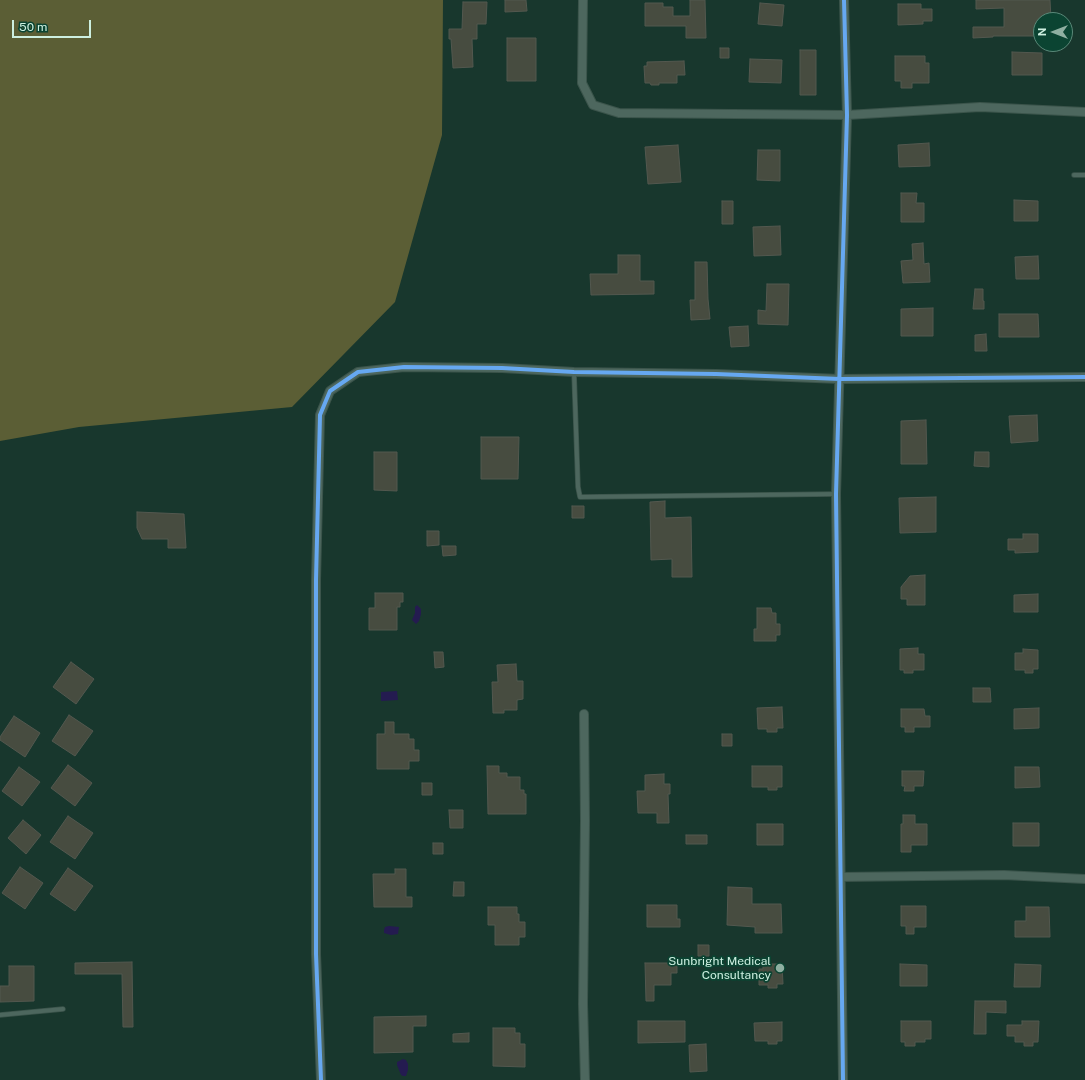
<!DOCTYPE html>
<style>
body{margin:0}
#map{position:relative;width:1085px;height:1080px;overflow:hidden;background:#18372d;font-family:"Public Sans",sans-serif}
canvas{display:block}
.north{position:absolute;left:1033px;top:12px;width:40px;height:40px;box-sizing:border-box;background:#0b4432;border:1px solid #598878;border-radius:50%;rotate:270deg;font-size:11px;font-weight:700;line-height:16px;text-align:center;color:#cdefe0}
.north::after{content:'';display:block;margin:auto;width:14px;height:18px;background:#8eafa1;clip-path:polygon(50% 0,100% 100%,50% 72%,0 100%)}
.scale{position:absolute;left:12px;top:20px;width:79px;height:18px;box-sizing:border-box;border:2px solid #cdefe0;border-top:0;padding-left:5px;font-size:12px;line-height:14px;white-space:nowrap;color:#cdefe0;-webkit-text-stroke:3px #0b4432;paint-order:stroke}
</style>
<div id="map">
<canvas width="1085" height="1080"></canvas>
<div class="north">N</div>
<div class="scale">50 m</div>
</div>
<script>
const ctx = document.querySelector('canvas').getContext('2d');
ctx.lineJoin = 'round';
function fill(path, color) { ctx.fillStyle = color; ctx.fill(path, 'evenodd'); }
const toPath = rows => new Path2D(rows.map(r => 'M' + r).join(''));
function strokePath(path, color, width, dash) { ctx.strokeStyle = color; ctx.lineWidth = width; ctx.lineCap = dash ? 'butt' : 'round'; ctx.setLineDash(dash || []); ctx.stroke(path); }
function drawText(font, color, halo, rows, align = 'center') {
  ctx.font = font + ' "Public Sans",sans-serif'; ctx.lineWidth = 3.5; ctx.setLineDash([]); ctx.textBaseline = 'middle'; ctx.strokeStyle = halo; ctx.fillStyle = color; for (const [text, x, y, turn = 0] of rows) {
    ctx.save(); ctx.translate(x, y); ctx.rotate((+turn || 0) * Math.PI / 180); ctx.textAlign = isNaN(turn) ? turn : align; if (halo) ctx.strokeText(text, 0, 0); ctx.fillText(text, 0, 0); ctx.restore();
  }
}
fill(toPath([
 [0,0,443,0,442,135,395,302,292,407,79,427,0,441]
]), '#5b5e35');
fill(toPath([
 [417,605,421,609,421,614,419,621,416,624,412,620,415,613,415,607],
 [397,691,398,700,381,701,381,692],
 [389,926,399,927,398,934,391,935,384,933,384,930,385,927],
 [403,1059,406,1060,408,1064,408,1070,406,1076,403,1076,401,1075,397,1065,397,1062]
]), '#241b50');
const building = toPath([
 [505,0,526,0,527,11,505,12,505,0],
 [690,0,705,0,706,38,686,38,686,26,645,26,645,3,663,3,663,7,673,7,673,16,690,16,690,0],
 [976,0,1050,0,1051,20,1041,20,1041,34,1038,34,1038,36,993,36,993,37,973,38,973,27,1004,27,1004,8,976,9,976,0],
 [463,2,487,2,486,24,477,24,477,39,472,39,473,67,453,68,451,39,449,39,449,29,462,29,463,2],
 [760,3,784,5,782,26,758,24,760,3],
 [898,4,921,4,921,9,932,9,932,21,923,21,923,24,898,25,898,4],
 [507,38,536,38,536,81,507,81,507,38],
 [720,48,729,48,729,58,720,58,720,48],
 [800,50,816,50,816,95,800,95,800,50],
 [1012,52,1042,53,1042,75,1012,75,1012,52],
 [895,56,925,56,925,63,929,63,929,83,912,83,912,88,901,88,901,81,895,81,895,56],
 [750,59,782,60,781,83,749,82,750,59],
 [684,61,685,75,677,75,677,83,659,83,659,85,651,85,650,83,645,83,644,66,647,66,647,62,684,61],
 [929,143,930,166,899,167,898,145,929,143],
 [678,145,681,182,648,184,645,147,678,145],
 [758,150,780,150,780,181,757,180,758,150],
 [901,193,917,193,916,203,924,203,924,222,901,222,901,193],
 [1014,200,1038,201,1038,221,1014,221,1014,200],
 [722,201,733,201,733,224,722,224,722,201],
 [780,226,781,255,754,256,753,227,780,226],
 [923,243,924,264,929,263,930,282,903,283,901,261,913,260,912,244,923,243],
 [618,255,640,255,640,281,654,281,654,294,591,295,590,274,618,274,618,255],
 [1038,256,1039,279,1016,279,1015,257,1038,256],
 [695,262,707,262,708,299,710,319,691,320,690,300,695,300,695,262],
 [767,284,789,284,788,325,758,324,758,310,766,311,767,284],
 [975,289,983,289,983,301,984,301,984,309,973,309,975,289],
 [933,308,933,336,901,336,901,309,933,308],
 [999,314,1038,314,1039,337,999,337,999,314],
 [748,326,749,346,731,347,729,327,748,326],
 [986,334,987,351,975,351,975,335,986,334],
 [1037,415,1038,441,1011,443,1009,416,1037,415],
 [926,420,927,464,901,464,901,421,926,420],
 [481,437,519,437,518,479,481,479,481,437],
 [374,452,397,452,397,491,374,490,374,452],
 [975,452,989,452,989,467,974,466,975,452],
 [936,497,936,532,900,533,899,498,936,497],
 [665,501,665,518,691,517,692,577,672,577,672,559,651,560,650,502,665,501],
 [572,506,584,506,584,518,572,518,572,506],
 [137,512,184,514,186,548,168,548,168,539,142,539,137,528,137,512],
 [427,531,439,531,439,545,427,546,427,531],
 [1023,534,1038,534,1038,552,1015,553,1015,550,1008,550,1008,539,1023,539,1023,534],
 [442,546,456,546,456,555,443,556,442,546],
 [925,575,925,605,907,605,907,599,901,599,901,587,910,576,925,575],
 [375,593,403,593,403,602,400,602,400,607,397,607,397,630,369,630,369,608,375,608,375,593],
 [1038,594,1038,612,1014,612,1014,595,1038,594],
 [757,608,771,608,772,613,776,613,776,624,780,624,780,635,776,635,776,641,754,641,754,629,757,629,757,608],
 [918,648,918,654,924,654,924,670,913,670,913,673,904,673,904,670,900,670,900,649,918,648],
 [1023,649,1038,650,1038,669,1033,669,1033,673,1025,673,1025,670,1015,670,1015,653,1023,653,1023,649],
 [434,652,443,652,444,667,435,668,434,652],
 [71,662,94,679,76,704,53,687,71,662],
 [516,664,517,681,523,681,523,699,517,700,517,710,504,710,504,713,493,713,492,682,498,682,497,665,516,664],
 [973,688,990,688,991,702,973,702,973,688],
 [782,707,783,728,777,728,777,732,767,732,767,729,758,729,757,708,782,707],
 [1039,708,1039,728,1014,729,1014,709,1039,708],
 [901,709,924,709,925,716,930,716,930,727,914,727,914,732,905,732,905,727,901,727,901,709],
 [69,715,93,731,75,756,52,741,69,715],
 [14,716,40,733,25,757,0,740,0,737,14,716],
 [385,722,394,722,394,734,409,734,409,739,414,739,414,750,419,750,419,761,409,761,409,769,377,769,377,734,385,734,385,722],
 [722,734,732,734,732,746,722,746,722,734],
 [68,765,92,783,75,806,51,788,68,765],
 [487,766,499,766,499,773,507,773,507,777,520,777,520,790,524,790,524,794,526,794,526,814,488,814,487,766],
 [752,766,782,766,782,787,777,787,777,790,768,790,768,787,752,787,752,766],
 [19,767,40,782,22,806,2,791,19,767],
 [1015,767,1039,767,1040,787,1015,788,1015,767],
 [902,771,924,771,923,786,914,786,914,791,904,791,905,786,902,786,902,771],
 [664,774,664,784,670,784,670,794,668,794,669,823,657,823,657,813,638,813,637,791,645,791,645,775,664,774],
 [422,783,432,783,432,795,422,795,422,783],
 [449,810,463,810,463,828,450,828,449,810],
 [903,815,915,815,915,824,927,824,927,845,911,845,911,852,901,852,901,824,903,824,903,815],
 [68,816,93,833,75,859,50,842,68,816],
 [23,820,41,835,26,854,8,838,23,820],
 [1013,823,1039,823,1039,846,1013,846,1013,823],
 [757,824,783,824,783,845,757,845,757,824],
 [686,835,707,835,707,844,686,844,686,835],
 [433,843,443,843,443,854,433,854,433,843],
 [20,867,43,883,25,909,2,893,20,867],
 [68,868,93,886,75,911,50,894,68,868],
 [395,869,406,869,406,897,412,897,412,907,374,907,373,874,395,874,395,869],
 [454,882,464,882,464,896,453,896,454,882],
 [728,887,752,888,752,904,781,904,782,933,755,933,755,927,727,925,728,887],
 [647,905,677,905,677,919,680,919,680,927,647,927,647,905],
 [901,906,926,906,926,927,914,927,914,934,906,934,906,926,901,926,901,906],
 [488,907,517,907,517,914,519,914,519,922,525,922,525,937,519,937,519,945,495,945,495,925,488,925,488,907],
 [1026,907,1049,907,1050,937,1015,937,1015,921,1026,921,1026,907],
 [698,945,709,945,709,956,698,956,698,945],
 [132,962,133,1027,123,1027,122,974,75,974,75,963,132,962],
 [645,963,677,963,677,973,671,973,671,985,654,985,654,1001,646,1001,645,963],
 [763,964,782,964,783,984,777,984,777,988,768,988,768,985,759,985,759,969,763,969,763,964],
 [900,964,927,965,927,986,900,986,900,964],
 [1015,964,1041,965,1040,987,1014,987,1015,964],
 [9,966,34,966,34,1001,0,1002,0,986,9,986,9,966],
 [975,1001,1006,1001,1006,1013,986,1012,986,1034,974,1034,975,1001],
 [426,1016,426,1026,413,1026,413,1052,374,1053,374,1017,426,1016],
 [638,1021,685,1021,685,1042,638,1043,638,1021],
 [901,1021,931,1021,931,1039,925,1039,925,1042,915,1042,915,1046,905,1046,905,1042,901,1042,901,1021],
 [1022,1021,1039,1021,1038,1042,1033,1042,1033,1046,1024,1046,1024,1042,1015,1042,1015,1036,1007,1036,1007,1025,1022,1025,1022,1021],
 [782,1022,782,1041,777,1041,777,1044,768,1044,768,1041,755,1041,754,1023,782,1022],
 [493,1028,515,1028,515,1033,520,1033,520,1044,525,1044,525,1067,493,1066,493,1028],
 [469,1033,469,1042,453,1042,453,1034,469,1033],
 [706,1044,707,1071,690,1072,689,1045,706,1044]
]);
fill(building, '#474c40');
strokePath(building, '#53584f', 1);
const lane = toPath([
 [1074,175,1085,175],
 [574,372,578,487,580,497,836,494],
 [0,1015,63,1009]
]);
const street = toPath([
 [583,0,582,83,593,105,619,113,847,115,980,107,1085,112],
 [584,714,585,821,583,1004,585,1080],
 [841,877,1004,875,1085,879],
 [321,1080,316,954,316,580,320,415,330,391,358,372,404,367,502,368,574,372,716,374,840,379,1085,377],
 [843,1080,836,494,847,115,844,0]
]);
strokePath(lane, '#3b544b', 5.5);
strokePath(street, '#3b544b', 10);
strokePath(lane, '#4d675e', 4);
strokePath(street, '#4d675e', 8);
strokePath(toPath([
 [321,1080,316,954,316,580,320,415,330,391,358,372,404,367,502,368,574,372,716,374,840,379,1085,377],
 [843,1080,836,494,847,115,844,0]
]), '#66a8f1', 4);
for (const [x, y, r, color] of [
 [780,968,5,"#8eafa1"]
]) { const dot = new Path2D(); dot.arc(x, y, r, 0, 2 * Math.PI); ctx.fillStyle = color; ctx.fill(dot); strokePath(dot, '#0b4432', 1.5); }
drawText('12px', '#cdefe0', '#0b4432', [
 ["Sunbright Medical",771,961],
 ["Consultancy",771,975]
], 'right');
</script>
